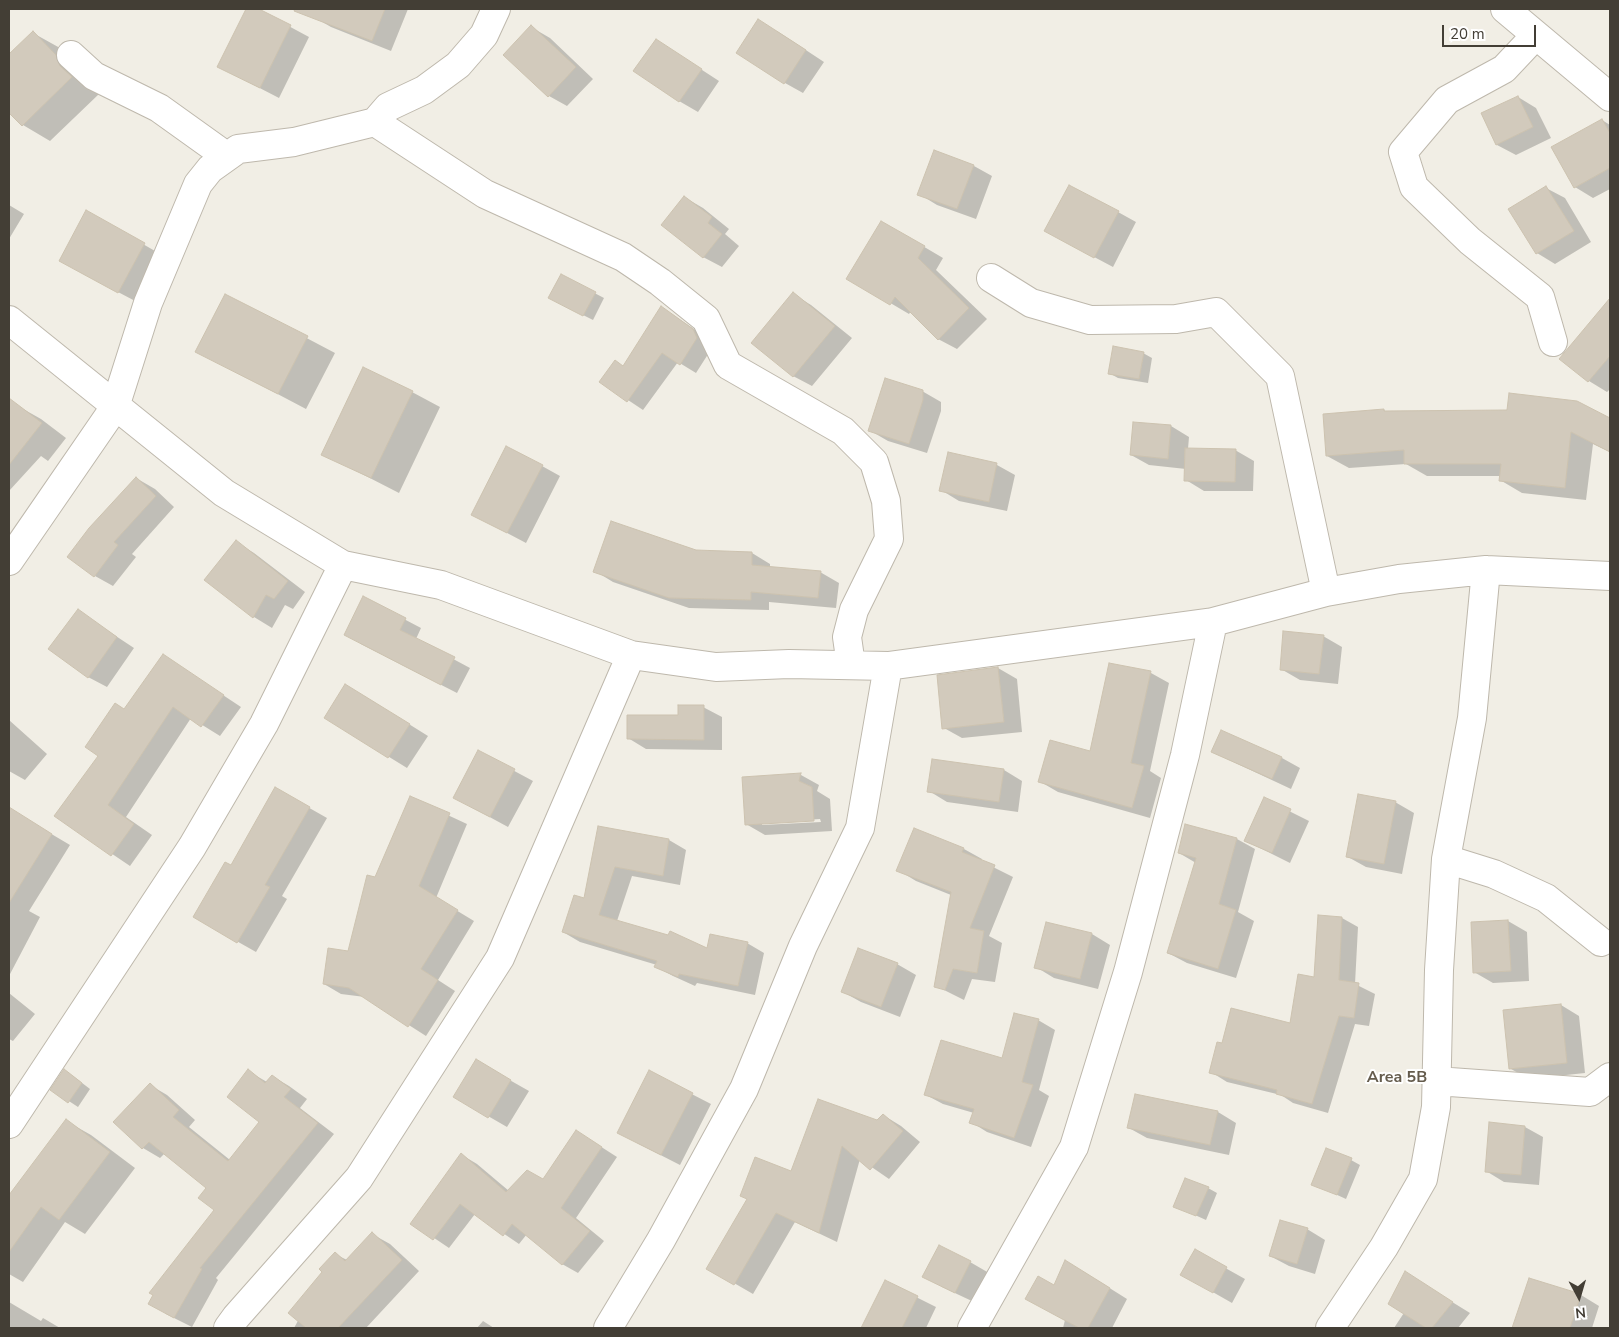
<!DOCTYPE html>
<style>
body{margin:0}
#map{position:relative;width:1619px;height:1337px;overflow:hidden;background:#f1eee5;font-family:"Nunito Sans",sans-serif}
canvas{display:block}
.frame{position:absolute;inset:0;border:10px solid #433e35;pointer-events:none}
.north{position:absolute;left:1554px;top:1272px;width:50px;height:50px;-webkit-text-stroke:4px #fff;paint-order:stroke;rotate:174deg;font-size:14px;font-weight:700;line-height:20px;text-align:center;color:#433e35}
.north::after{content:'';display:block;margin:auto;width:18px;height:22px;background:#433e35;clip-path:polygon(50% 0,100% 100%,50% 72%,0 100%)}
.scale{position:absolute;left:1442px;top:25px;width:94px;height:22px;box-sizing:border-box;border:2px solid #433e35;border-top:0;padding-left:6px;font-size:15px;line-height:18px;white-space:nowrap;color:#433e35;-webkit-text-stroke:4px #fff;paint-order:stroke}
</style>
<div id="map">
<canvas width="1619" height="1337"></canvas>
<div class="frame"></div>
<div class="north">N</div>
<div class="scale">20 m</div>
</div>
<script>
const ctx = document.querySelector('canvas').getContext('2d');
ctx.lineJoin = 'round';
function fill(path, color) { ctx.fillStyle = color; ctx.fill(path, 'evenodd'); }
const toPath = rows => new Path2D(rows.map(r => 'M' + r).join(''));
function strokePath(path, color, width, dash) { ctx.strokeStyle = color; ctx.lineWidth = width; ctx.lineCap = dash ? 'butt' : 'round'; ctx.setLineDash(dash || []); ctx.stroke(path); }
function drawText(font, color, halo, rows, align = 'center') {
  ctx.font = font + ' "Nunito Sans",sans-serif'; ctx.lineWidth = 4; ctx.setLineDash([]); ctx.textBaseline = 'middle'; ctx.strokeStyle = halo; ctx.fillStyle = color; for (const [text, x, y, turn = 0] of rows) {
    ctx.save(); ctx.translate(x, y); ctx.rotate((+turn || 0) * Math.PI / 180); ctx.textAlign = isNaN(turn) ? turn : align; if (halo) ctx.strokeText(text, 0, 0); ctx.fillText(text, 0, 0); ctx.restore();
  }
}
fill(toPath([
 [248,9,257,9,309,37,279,98,219,67],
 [316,9,408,9,391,51,331,27,312,16],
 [531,27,550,38,593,79,567,106,549,96],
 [777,31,824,62,803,93,785,83],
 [33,33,60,48,99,94,50,141,23,125,9,111,9,56],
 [656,40,719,81,698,112,679,101],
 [1518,97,1536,108,1551,138,1516,155,1497,145,1482,114],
 [1602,120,1610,125,1610,189,1593,198,1575,187],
 [974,166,992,176,976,219,937,205,919,194],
 [1546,188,1565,198,1591,242,1555,264,1537,253],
 [684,197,703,208,729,229,725,234,739,246,722,267,703,257],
 [9,205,24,214,9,239],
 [87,212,162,255,137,302,78,271],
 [1118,212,1136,222,1113,267,1064,241],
 [882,222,943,258,936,270,987,319,957,349,938,339,911,311,909,314,848,278],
 [562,276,604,298,593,320,559,303],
 [793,294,811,305,852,338,812,386,793,376],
 [225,295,335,353,306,409,196,351],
 [661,307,709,339,712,348,696,373,678,362,643,410,601,382,624,367],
 [1600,312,1610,318,1610,389,1607,392,1589,381,1561,359],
 [1143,353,1152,358,1148,383,1118,378,1109,373],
 [922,391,941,402,941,411,927,453,888,441,869,430],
 [412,392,440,407,399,493,323,454],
 [1576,402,1610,419,1610,452,1593,444,1586,500,1522,493,1500,480,1501,476,1427,476,1406,464,1349,468,1327,456,1384,410,1388,413,1508,412],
 [16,405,41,419,66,438,48,461,41,456,9,491,9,414],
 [1134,423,1171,426,1189,437,1188,449,1235,450,1254,461,1253,491,1204,491,1186,480,1186,469,1149,465,1131,455],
 [949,454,997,465,1015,475,1007,511,959,501,941,490],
 [542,466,560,476,526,543,473,515],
 [136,478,155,489,174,507,132,554,136,557,113,586,95,576],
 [236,542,254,553,305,592,293,609,285,605,272,628,254,617,206,580],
 [695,552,752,553,770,564,770,567,820,572,839,583,836,608,769,602,769,610,689,608,613,582,595,571],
 [364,598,421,628,416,639,470,668,457,693,361,644],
 [78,611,134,648,107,687,88,677],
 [1323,636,1342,647,1338,684,1300,680,1281,669],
 [164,656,241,707,220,736,191,718,126,817,152,835,130,866,56,816,100,756],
 [1110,664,1151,673,1169,683,1150,771,1161,778,1150,818,1058,792,1039,781,1091,753],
 [998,668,1017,679,1022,732,962,738,944,728,938,676],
 [364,696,428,736,407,768,326,718],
 [703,707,722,717,722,750,646,749,628,738],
 [9,720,47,754,25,780,9,771],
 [1221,731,1282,758,1300,768,1291,789,1212,752],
 [479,752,533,781,508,827,473,808],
 [1004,770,1022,781,1018,812,947,802,929,791],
 [801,775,819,785,817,791,830,799,832,831,765,835,746,824],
 [820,819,821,822,762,825,762,823],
 [276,789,327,818,282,896,287,899,256,952,194,917,231,867],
 [411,798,467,824,436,898,474,921,438,980,455,991,426,1036,365,997,341,994,324,984,348,953,376,879],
 [1265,799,1309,821,1290,863,1246,841],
 [1395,802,1414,813,1402,874,1366,867,1348,857],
 [16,813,70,845,29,911,40,917,9,976,9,825],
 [599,827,669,840,686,850,680,885,632,876,617,921,708,950,747,943,764,953,755,995,697,983,695,986,673,976,656,967,657,965,580,942,563,932,585,900],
 [1237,839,1255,849,1238,912,1254,921,1236,978,1187,963,1168,953,1196,863,1179,853],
 [964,849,982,859,981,861,1013,877,989,936,1002,943,995,982,972,979,964,1000,936,986,951,895,916,881,898,870],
 [1319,917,1342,918,1358,927,1355,984,1375,994,1369,1026,1355,1024,1328,1113,1293,1103,1281,1095,1227,1082,1211,1072,1223,1045,1291,1025,1316,978],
 [1508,921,1527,932,1529,981,1493,983,1474,972,1472,923],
 [1092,934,1110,945,1098,989,1054,978,1036,967],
 [897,964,916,975,900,1017,861,1002,843,992],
 [9,993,35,1014,13,1041,9,1039],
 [1561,1005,1579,1016,1585,1073,1529,1079,1511,1069],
 [1038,1020,1055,1030,1039,1090,1049,1096,1031,1147,987,1132,971,1122,974,1113,943,1104,926,1095,1003,1059],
 [476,1061,529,1091,507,1127,455,1097],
 [248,1071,267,1082,272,1076,289,1086,307,1099,300,1108,334,1134,216,1278,218,1280,192,1327,166,1314,215,1210,208,1187,165,1153,160,1158,143,1148,150,1085,167,1095,195,1120,189,1127,230,1160,261,1122],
 [649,1072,711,1104,680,1165,637,1143],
 [73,1076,90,1089,78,1107,52,1090],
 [1218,1112,1236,1123,1229,1155,1147,1138,1129,1128],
 [883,1115,901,1126,920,1142,889,1179,860,1159,837,1242,795,1222,753,1294,708,1268,792,1173,878,1122],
 [66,1121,91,1135,135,1168,85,1234,65,1222,23,1282,9,1274,9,1197],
 [1525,1127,1543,1137,1539,1185,1504,1182,1486,1171],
 [592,1141,617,1157,576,1218,604,1241,578,1273,562,1264,527,1234,519,1244,475,1214,449,1248,412,1223,462,1155,477,1164,509,1191,543,1181],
 [1351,1160,1360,1165,1346,1199,1313,1184],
 [1208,1188,1217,1193,1206,1220,1175,1206],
 [1307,1229,1325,1240,1315,1274,1289,1266,1270,1256],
 [372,1234,390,1244,419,1271,366,1328,294,1328,335,1254,347,1260],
 [1195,1251,1245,1279,1232,1303,1181,1274],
 [970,1262,989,1273,974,1302,942,1287],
 [1084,1272,1127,1299,1112,1328,1063,1328,1065,1320,1055,1287],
 [1530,1279,1581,1295,1599,1306,1592,1328,1514,1328],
 [886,1282,936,1307,926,1328,862,1328],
 [1423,1284,1470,1313,1458,1328,1394,1328],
 [9,1302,41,1321,43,1318,60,1328,9,1328],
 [483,1321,494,1328,477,1328]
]), '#0003');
const building = toPath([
 [246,9,259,9,291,25,260,88,217,67,246,9],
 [295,9,385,9,372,41,294,11,295,9],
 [758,19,806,50,784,84,736,53,758,19],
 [531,25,576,67,548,97,503,55,531,25],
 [33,31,56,55,60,66,72,77,22,126,9,113,9,54,33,31],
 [656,39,702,69,679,102,633,71,656,39],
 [1518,96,1533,127,1496,145,1481,113,1518,96],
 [1602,119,1610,133,1610,168,1574,188,1551,147,1602,119],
 [934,150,974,165,957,209,917,195,934,150],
 [1069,185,1119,211,1094,258,1044,231,1069,185],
 [1546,186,1574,231,1536,254,1508,209,1546,186],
 [684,196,712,217,708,223,722,234,703,258,661,225,684,196],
 [86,210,145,243,118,293,59,261,86,210],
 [881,221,925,246,918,258,969,308,938,340,895,297,890,305,846,279,881,221],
 [561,274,596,292,583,316,548,298,561,274],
 [793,292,835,326,793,377,751,343,793,292],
 [225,294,308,336,278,394,195,352,225,294],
 [1610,298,1610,356,1588,382,1559,359,1610,298],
 [661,306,693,329,697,338,680,365,662,353,627,402,599,382,615,360,623,366,661,306],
 [1113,346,1144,352,1139,379,1108,374,1113,346],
 [363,367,413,391,371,478,321,455,363,367],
 [885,378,923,390,923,400,909,444,868,431,885,378],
 [1509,393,1577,401,1610,418,1610,452,1571,432,1565,488,1499,481,1501,464,1404,464,1404,450,1326,456,1323,414,1384,409,1384,411,1507,410,1509,393],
 [9,398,42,423,9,465,9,398],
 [1133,422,1171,425,1168,459,1130,455,1133,422],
 [506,446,543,465,507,533,471,515,506,446],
 [1185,448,1236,449,1235,482,1184,481,1185,448],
 [948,452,997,463,989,502,939,491,948,452],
 [136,477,156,496,114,542,118,545,94,577,67,557,89,528,136,477],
 [611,521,696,550,752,552,752,565,821,571,818,598,751,592,751,600,669,598,593,572,611,521],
 [236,540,288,581,274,599,266,595,253,618,204,580,236,540],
 [363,596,406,618,400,630,455,657,441,685,344,635,363,596],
 [78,609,117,637,88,678,48,649,78,609],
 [1283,631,1324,635,1319,674,1280,670,1283,631],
 [163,654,224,695,201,727,173,707,108,805,134,824,111,856,54,816,98,756,85,747,115,703,124,709,163,654],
 [1109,663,1151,671,1131,763,1144,766,1132,808,1038,782,1050,740,1090,751,1109,663],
 [998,667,1004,722,942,729,937,675,998,667],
 [345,684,410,724,388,758,324,718,345,684],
 [678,705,704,705,704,740,627,739,627,715,678,715,678,705],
 [1221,730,1282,757,1272,779,1211,752,1221,730],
 [478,750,515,769,490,817,453,798,478,750],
 [932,759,1004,769,999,802,927,792,932,759],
 [801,773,799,781,812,787,814,821,745,825,742,777,801,773],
 [275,787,310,807,265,885,270,887,237,943,193,917,225,862,231,865,275,787],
 [1358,794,1396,801,1384,864,1346,857,1358,794],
 [410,796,450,813,419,886,458,910,421,969,438,980,408,1027,349,988,323,984,328,948,348,951,367,875,375,877,410,796],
 [1264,797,1291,809,1272,853,1244,841,1264,797],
 [9,807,52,834,9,903,9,807],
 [1185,824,1237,838,1219,904,1236,910,1218,969,1167,953,1196,858,1178,853,1185,824],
 [598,826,669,839,663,876,615,867,599,915,668,935,670,931,707,948,710,934,748,942,738,986,679,974,678,977,654,967,657,961,562,932,574,895,584,898,598,826],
 [914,828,964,848,962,852,995,865,970,928,984,931,977,973,953,969,945,990,934,987,951,892,896,871,914,828],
 [1318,915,1342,917,1339,980,1359,983,1354,1018,1339,1016,1312,1104,1276,1094,1277,1090,1209,1073,1217,1042,1222,1043,1231,1008,1290,1023,1298,974,1314,977,1318,915],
 [1508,920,1511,971,1473,973,1471,922,1508,920],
 [1046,922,1092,933,1080,979,1034,968,1046,922],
 [858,948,898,963,881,1007,841,992,858,948],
 [1561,1004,1567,1063,1509,1069,1503,1010,1561,1004],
 [1014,1013,1039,1019,1022,1082,1033,1085,1014,1138,969,1123,974,1109,924,1095,941,1040,1002,1058,1014,1013],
 [476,1059,511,1080,488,1118,453,1097,476,1059],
 [64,1069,82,1083,68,1103,50,1090,64,1069],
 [248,1069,265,1083,272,1075,291,1089,284,1097,318,1123,200,1268,202,1269,174,1318,148,1304,153,1295,149,1293,214,1210,198,1198,206,1188,149,1142,142,1149,113,1122,150,1083,179,1110,173,1117,228,1161,259,1122,227,1097,248,1069],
 [649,1070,693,1093,661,1155,617,1133,649,1070],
 [1135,1094,1218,1111,1210,1145,1127,1128,1135,1094],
 [818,1099,877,1120,883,1114,903,1131,870,1170,842,1146,819,1233,776,1213,734,1285,706,1269,747,1199,740,1196,755,1157,791,1171,818,1099],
 [66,1119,110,1152,59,1220,41,1207,9,1252,9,1195,66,1119],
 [1489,1122,1525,1126,1521,1175,1485,1172,1489,1122],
 [576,1130,602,1147,561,1208,590,1231,562,1265,512,1224,503,1236,460,1204,433,1240,410,1224,461,1153,506,1192,527,1170,543,1179,576,1130],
 [1326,1148,1352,1158,1337,1195,1311,1185,1326,1148],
 [1185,1178,1209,1187,1196,1216,1173,1207,1185,1178],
 [1280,1220,1308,1228,1297,1264,1269,1256,1280,1220],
 [372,1232,402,1260,338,1328,306,1328,288,1313,322,1272,319,1269,335,1252,345,1261,372,1232],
 [939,1245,971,1261,955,1293,922,1277,939,1245],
 [1195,1249,1227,1267,1213,1293,1180,1275,1195,1249],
 [1065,1260,1110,1288,1088,1328,1079,1328,1025,1299,1038,1276,1054,1285,1065,1260],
 [1405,1271,1453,1302,1432,1328,1426,1328,1388,1304,1405,1271],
 [1529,1278,1581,1294,1570,1328,1512,1328,1529,1278],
 [885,1280,918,1296,902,1328,861,1328,885,1280]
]);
fill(building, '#d2cabc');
strokePath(building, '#ccc2af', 1);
const minor = toPath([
 [1505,9,1610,97],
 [1536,35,1504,69,1447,100,1403,152,1414,187,1470,241,1540,297,1553,342],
 [71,55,94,76,159,108,226,156],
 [375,122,485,194,623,257,660,282,706,319,728,365,843,431,874,462,886,501,889,539,854,610,847,637,851,665],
 [991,278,1031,303,1090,320,1176,319,1216,312,1280,376,1326,592],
 [9,320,224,493,343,565,441,585,631,655,716,667,789,664,888,666,1213,622,1326,592,1399,579,1486,570,1610,576],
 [9,561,115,407,148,303,198,184,210,169,238,149,294,142,375,122,388,107,424,90,458,65,484,35,496,9],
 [1446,859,1494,874,1546,898,1601,942],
 [1436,1081,1590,1092,1610,1077],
 [9,1124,192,847,264,724,343,565],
 [228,1328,236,1317,359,1178,500,958,631,655],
 [608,1328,661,1240,744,1089,803,946,860,828,888,666],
 [972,1328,1074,1147,1128,972,1185,755,1213,622],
 [1330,1328,1384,1247,1423,1179,1436,1107,1439,970,1446,859,1472,718,1486,570]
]);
strokePath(minor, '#beb8ac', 30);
strokePath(minor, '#fff', 28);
drawText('bold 16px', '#655c4d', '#fff', [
 ["Area 5B",1397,1078]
]);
</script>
